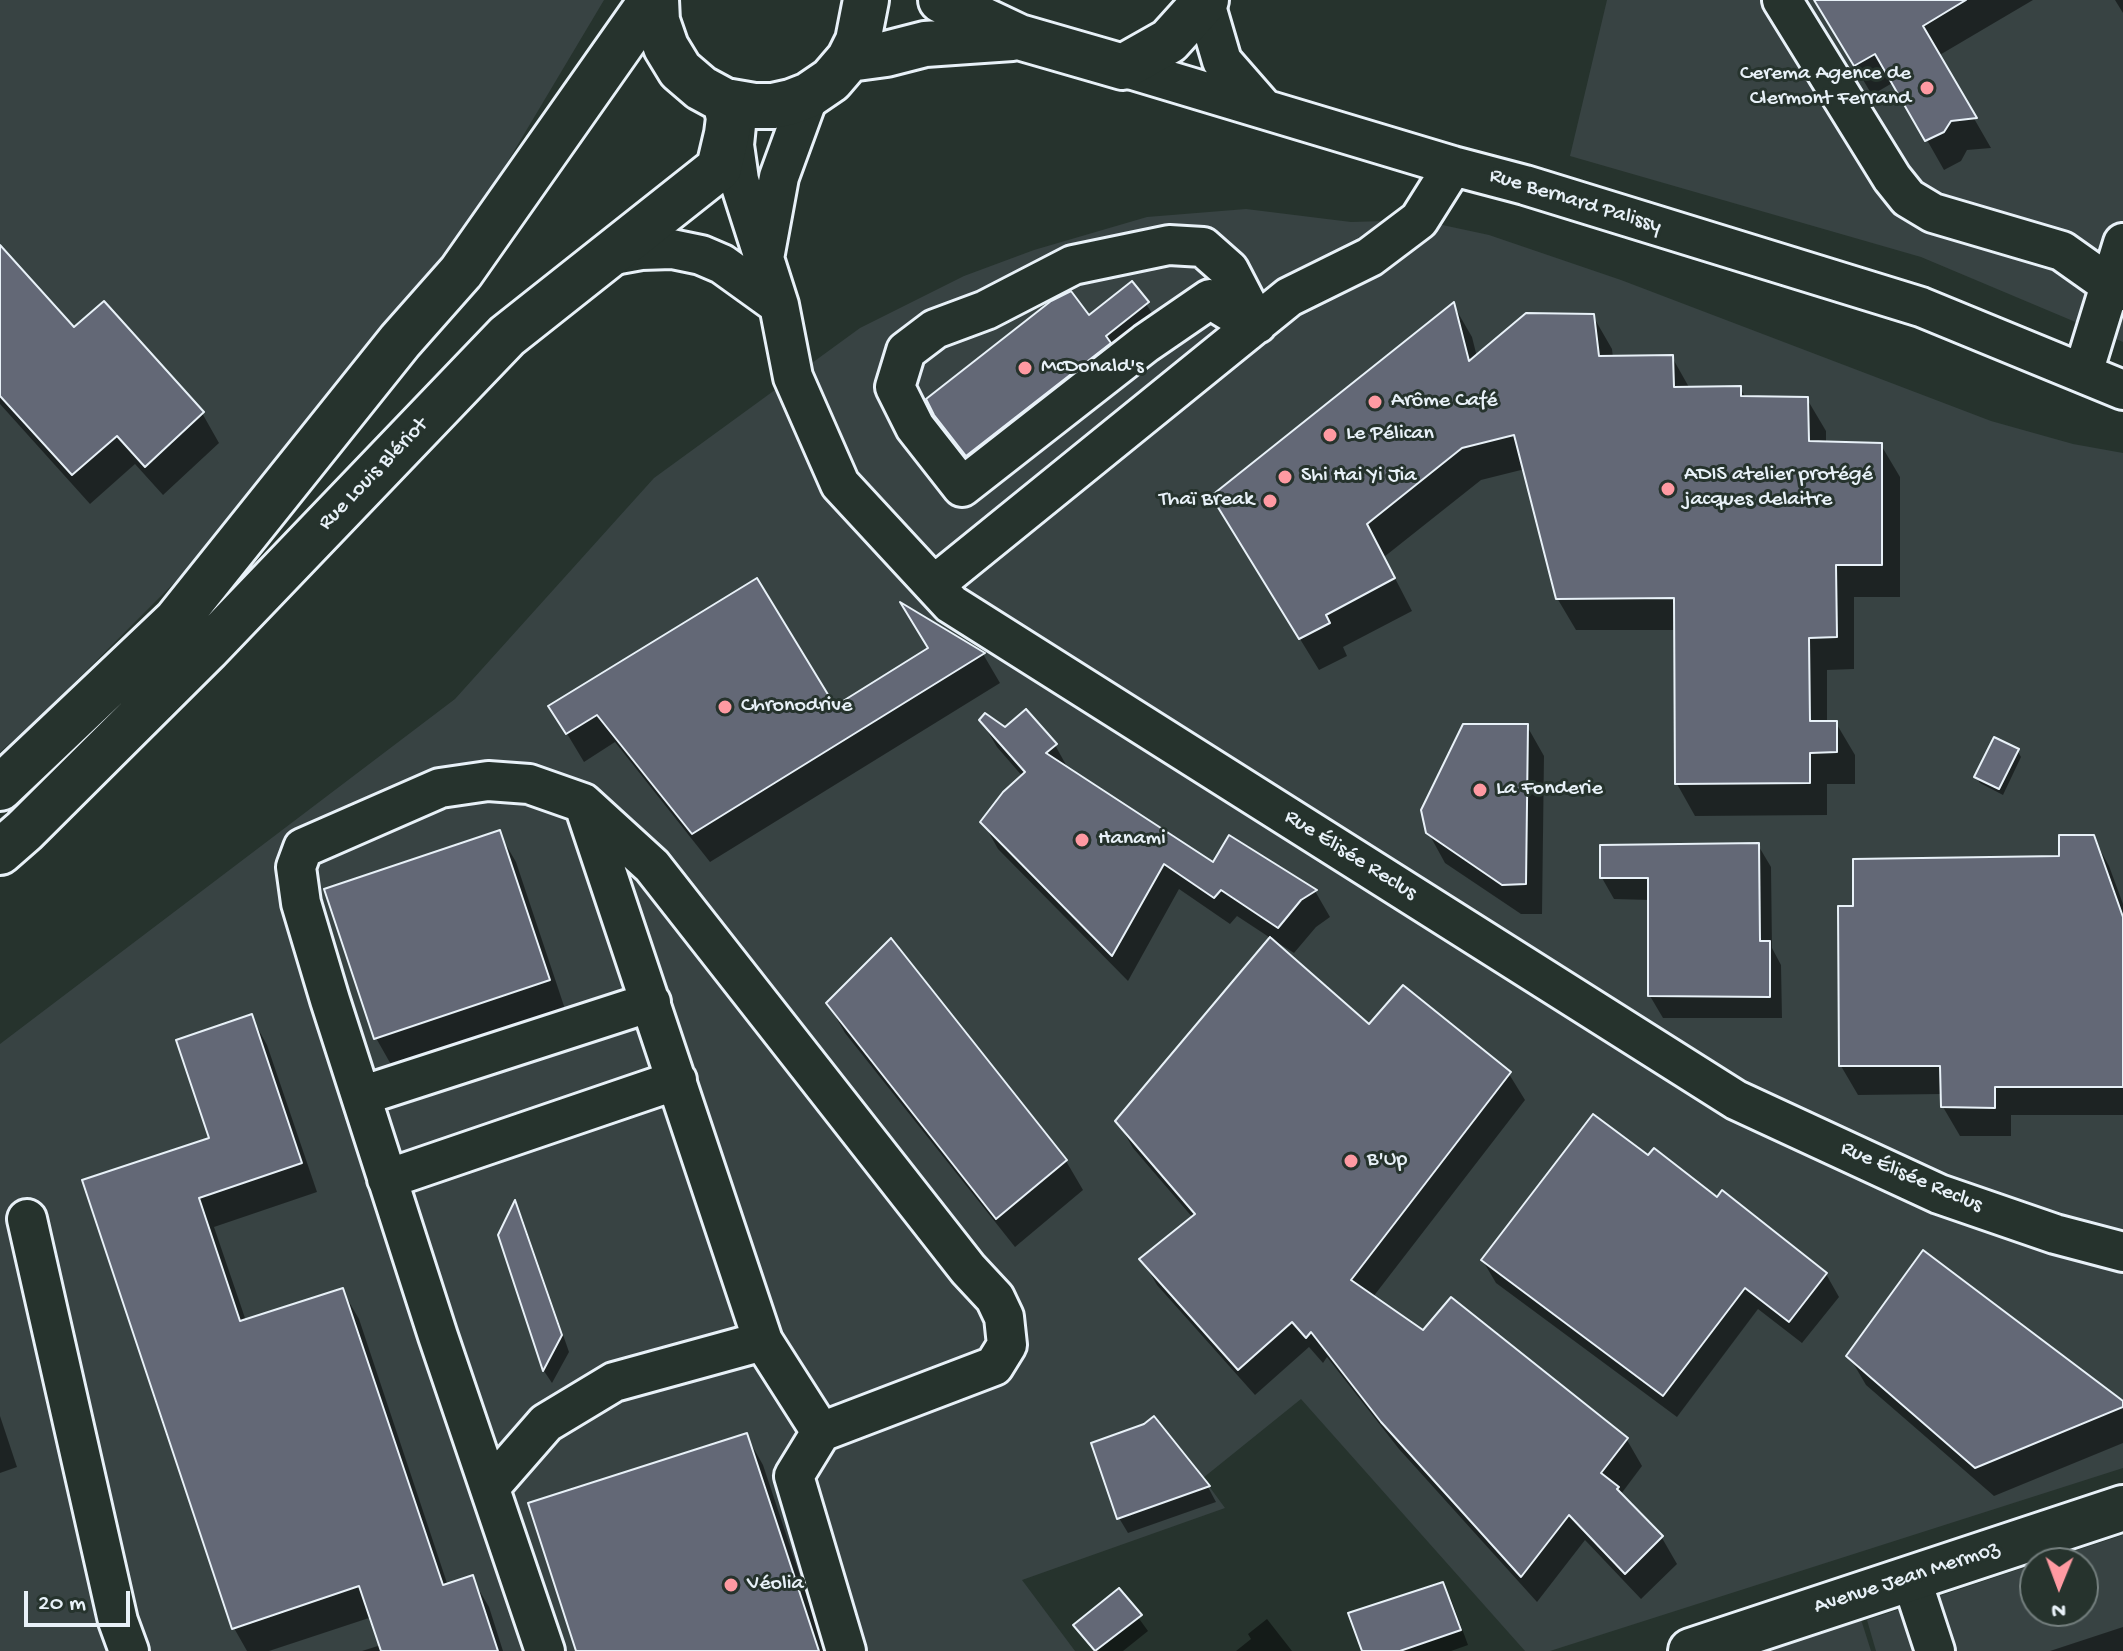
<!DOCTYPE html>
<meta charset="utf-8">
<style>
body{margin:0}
#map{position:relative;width:2123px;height:1651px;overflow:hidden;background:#26332d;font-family:"Gochi Hand",sans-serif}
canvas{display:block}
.north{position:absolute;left:2019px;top:1547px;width:80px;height:80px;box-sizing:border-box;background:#26332d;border:2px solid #747f7e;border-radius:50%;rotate:181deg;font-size:22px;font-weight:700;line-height:32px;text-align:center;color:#e8f1f8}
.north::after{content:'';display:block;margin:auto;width:28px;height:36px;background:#ff9aa2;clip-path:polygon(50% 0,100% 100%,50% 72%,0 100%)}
.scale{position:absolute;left:24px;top:1591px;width:106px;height:36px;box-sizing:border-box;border:4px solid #e8f1f8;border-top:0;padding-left:10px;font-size:24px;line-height:28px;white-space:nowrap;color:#e8f1f8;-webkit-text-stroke:6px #26332d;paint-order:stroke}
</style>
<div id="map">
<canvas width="2123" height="1651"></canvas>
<div class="north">N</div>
<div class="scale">20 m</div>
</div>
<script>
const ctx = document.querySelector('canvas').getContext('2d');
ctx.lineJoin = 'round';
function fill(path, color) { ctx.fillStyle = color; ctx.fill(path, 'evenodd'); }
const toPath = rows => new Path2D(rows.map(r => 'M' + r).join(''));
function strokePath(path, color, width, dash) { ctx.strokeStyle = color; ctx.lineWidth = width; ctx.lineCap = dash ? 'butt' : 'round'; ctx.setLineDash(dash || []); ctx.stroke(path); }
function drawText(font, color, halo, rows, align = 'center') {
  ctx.font = font + ' "Gochi Hand",sans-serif'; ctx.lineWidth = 6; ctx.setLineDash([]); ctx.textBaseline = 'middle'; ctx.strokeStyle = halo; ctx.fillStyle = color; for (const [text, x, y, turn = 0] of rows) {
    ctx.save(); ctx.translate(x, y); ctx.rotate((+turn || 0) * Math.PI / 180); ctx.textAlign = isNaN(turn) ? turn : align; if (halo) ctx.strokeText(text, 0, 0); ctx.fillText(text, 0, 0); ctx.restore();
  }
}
fill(toPath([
 [0,0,604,0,483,203,356,366,182,575,40,717,0,752],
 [1607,0,2123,0,2123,342,1921,257,1570,156],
 [1246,209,1351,222,1419,220,1489,235,1621,280,1991,421,2073,444,2123,453,2123,1468,1550,1651,1525,1651,1301,1399,1203,1478,1225,1508,1022,1580,1075,1651,0,1651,0,1044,455,699,654,478,860,328,964,276,1034,250,1147,217],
 [2123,1535,2123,1651,1876,1651,1867,1620,2035,1564,2035,1611,2083,1611,2083,1563,2038,1563],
 [1852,1591,1871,1651,1669,1651]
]), '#384343');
fill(toPath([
 [1816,0,2033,0,1938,56,1991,148,1967,150,1961,161,1944,170,1894,82,1872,95],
 [2115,0,2123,0,2123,13],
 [0,248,74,330,202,413,219,443,163,495,135,464,90,504,0,404],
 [1132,283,1160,325,979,476,949,437,935,414,1089,317],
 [1454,306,1472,337,1477,357,1593,316,1612,349,1613,358,1672,357,1690,389,1740,388,1746,398,1807,399,1826,431,1826,444,1881,445,1900,477,1900,597,1854,597,1854,669,1827,670,1827,723,1836,723,1855,755,1855,784,1827,784,1827,815,1695,816,1677,784,1676,630,1576,630,1557,598,1525,469,1481,480,1384,557,1412,611,1343,647,1347,656,1319,670,1232,528],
 [906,607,983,654,1000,683,710,862,615,742,584,762,551,707,835,709,930,650],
 [981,720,1055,745,1070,772,1213,865,1230,838,1315,891,1330,917,1316,927,1294,953,1275,941,1274,943,1369,1027,1509,1074,1525,1100,1373,1297,1423,1333,1451,1299,1627,1440,1642,1466,1621,1494,1662,1538,1677,1564,1641,1599,1585,1540,1537,1602,1399,1449,1327,1357,1323,1363,1309,1347,1255,1395,1157,1285,1142,1259,1193,1218,1133,1148,1118,1122,1272,939,1237,916,1230,924,1179,889,1128,981,998,849,983,822,1023,777,997,747],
 [1527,726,1544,756,1542,914,1521,914,1445,863,1428,832],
 [2017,750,2021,757,2003,795,1980,783,1976,777],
 [499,833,516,862,565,1009,393,1068,376,1038],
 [2093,837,2109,866,2123,904,2123,1115,2011,1115,2011,1136,1960,1136,1943,1107,1943,1094,1858,1095,1841,1066,1855,908,2061,858],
 [1758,845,1771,867,1772,948,1781,965,1782,1018,1663,1018,1650,996,1650,900,1614,899,1602,878],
 [828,1003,1066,1161,1083,1190,1015,1247,845,1033],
 [251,1016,267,1045,317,1192,214,1227,246,1321,342,1290,359,1319,448,1586,472,1578,489,1607,503,1651,362,1651,381,1645,372,1617,269,1651,247,1651,234,1628,85,1181,212,1140],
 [1649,1158,1718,1200,1826,1274,1839,1297,1802,1343,1758,1309,1677,1417,1496,1283,1483,1261],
 [515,1205,522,1217,569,1352,552,1383,544,1371,500,1235],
 [1849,1356,2123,1403,2123,1443,1994,1496,1866,1385],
 [0,1416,17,1467,0,1473],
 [1154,1419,1208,1487,1216,1502,1128,1533,1119,1518,1093,1445,1145,1426],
 [746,1435,763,1465,825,1651,578,1651],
 [1442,1584,1451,1599,1468,1645,1451,1651,1364,1651],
 [1119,1591,1148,1631,1123,1651,1094,1651,1076,1625],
 [1267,1619,1292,1651,1236,1651,1251,1639,1248,1634],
 [2123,1627,2123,1651,2050,1651]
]), '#0007');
const building = toPath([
 [1814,0,1966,0,1923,26,1977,118,1951,121,1944,132,1925,141,1875,54,1854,66,1814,0],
 [0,245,74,327,104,301,204,412,145,467,117,436,72,475,0,396,0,245],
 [1132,281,1149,302,1106,336,1111,343,966,456,934,415,926,399,1051,301,1071,291,1089,315,1132,281],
 [1454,302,1469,361,1526,313,1594,314,1599,356,1673,355,1674,387,1741,386,1741,396,1808,397,1809,441,1882,443,1882,565,1836,565,1837,637,1809,638,1810,721,1837,721,1837,752,1810,753,1810,783,1675,784,1674,598,1556,599,1514,435,1462,448,1367,524,1395,578,1326,615,1330,623,1299,639,1211,496,1454,302],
 [757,578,835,706,928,648,900,602,985,653,692,834,597,715,566,734,548,706,757,578],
 [1026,709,1057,744,1046,753,1213,862,1229,835,1317,890,1301,900,1278,928,1221,890,1214,898,1164,864,1112,956,980,822,1003,792,1025,772,979,720,985,713,1005,727,1026,709],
 [1463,724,1528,724,1526,884,1502,885,1426,833,1421,810,1463,724],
 [1994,737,2019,749,1999,789,1974,777,1994,737],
 [500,830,550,980,374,1039,324,889,500,830],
 [2059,835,2094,835,2123,917,2123,1087,1995,1087,1995,1108,1941,1107,1940,1066,1839,1066,1838,906,1853,906,1853,859,2059,856,2059,835],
 [1759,843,1760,941,1770,941,1770,997,1648,996,1648,878,1600,878,1600,845,1759,843],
 [1270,937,1369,1024,1403,985,1511,1072,1351,1280,1423,1330,1451,1297,1628,1438,1601,1473,1619,1487,1617,1489,1663,1536,1625,1574,1569,1515,1521,1577,1381,1422,1311,1332,1306,1338,1292,1322,1238,1370,1139,1259,1195,1214,1115,1121,1270,937],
 [891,938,1067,1160,996,1219,826,1003,891,938],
 [252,1014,302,1163,199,1198,240,1321,343,1288,443,1585,473,1575,498,1651,381,1651,359,1586,232,1629,82,1180,209,1138,176,1040,252,1014],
 [1593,1114,1648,1155,1654,1148,1717,1197,1722,1190,1827,1273,1789,1322,1745,1288,1663,1396,1481,1260,1593,1114],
 [515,1200,562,1335,543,1371,498,1235,515,1200],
 [1923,1250,2123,1401,2123,1407,1975,1468,1846,1356,1923,1250],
 [1154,1416,1210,1486,1117,1519,1091,1443,1144,1424,1154,1416],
 [747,1433,819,1651,576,1651,528,1503,747,1433],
 [1443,1582,1461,1630,1400,1651,1362,1651,1348,1613,1443,1582],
 [1119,1588,1142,1615,1095,1651,1073,1625,1119,1588]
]);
fill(building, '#636876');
strokePath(building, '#e8f1f8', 2);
const minor = toPath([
 [1782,0,1892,178,1908,198,1933,213,2062,251,2110,285,2123,291],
 [1205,3,1222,61,1264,109],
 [1123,67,1453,166,1525,185,1921,307,2123,390],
 [736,125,734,145,739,180,779,305,793,377,840,484,951,604,1736,1100,1939,1194,2055,1234,2123,1252],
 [765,253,779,177,809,95],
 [608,256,641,250,672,249,701,255,722,264,779,305],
 [1246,332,1236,315,1210,299,1146,343,962,487,915,427,895,387,906,351,935,329,986,310,1073,265,1169,245,1203,247,1229,270,1257,324],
 [2083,373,2123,243],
 [934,585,1289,297,1370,257,1419,220,1453,166],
 [584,805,763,1341],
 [361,1096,651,1002],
 [387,1179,677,1080],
 [27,1219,118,1621,129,1651],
 [491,1486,546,1423,614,1382,763,1341,821,1432],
 [1911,1578,1935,1651],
 [545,1651,438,1336,330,1000,301,903,296,867,303,848,440,788,488,781,529,784,583,803,652,866,968,1269,995,1298,1004,1317,1007,1345,994,1366,821,1432,794,1476,846,1651]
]);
const major = toPath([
 [656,0,657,21,666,47,680,70,701,88,725,101,754,106,773,106,791,102,809,95,831,80,849,59,858,41,866,0],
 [941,0,1019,37,1123,67,1169,41,1206,0],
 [849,59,886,54,925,44,1012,38],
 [0,788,176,621,400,341,461,272,652,0],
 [0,852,24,831,207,649,507,336,719,168,727,134,729,118,725,101],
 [1691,1651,2123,1508]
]);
strokePath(minor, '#e8f1f8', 44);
strokePath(major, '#e8f1f8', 50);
strokePath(minor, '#26332d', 38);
strokePath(major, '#26332d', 44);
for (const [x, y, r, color] of [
 [1927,88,8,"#ff9aa2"],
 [1025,368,8,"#ff9aa2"],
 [1375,402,8,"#ff9aa2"],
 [1330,435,8,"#ff9aa2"],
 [1285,477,8,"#ff9aa2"],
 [1668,489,8,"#ff9aa2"],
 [1270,501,8,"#ff9aa2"],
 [725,707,8,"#ff9aa2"],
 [1480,790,8,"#ff9aa2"],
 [1082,840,8,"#ff9aa2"],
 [1351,1161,8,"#ff9aa2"],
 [731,1585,8,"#ff9aa2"]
]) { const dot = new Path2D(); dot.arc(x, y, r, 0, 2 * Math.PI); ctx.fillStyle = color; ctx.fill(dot); strokePath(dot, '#26332d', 3); }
drawText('22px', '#e8f1f8', '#26332d', [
 ["Cerema Agence de",1911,75,"right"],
 ["Clermont Ferrand",1911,100,"right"],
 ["McDonald's",1041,368],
 ["Arôme Café",1391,402],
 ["Le Pélican",1346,435],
 ["ADIS atelier protégé",1684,476],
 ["jacques delaitre",1684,501],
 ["Shi Hai Yi Jia",1301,477],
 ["Thaï Break",1254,501,"right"],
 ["Chronodrive",741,707],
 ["La Fonderie",1496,790],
 ["Hanami",1098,840],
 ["B'Up",1367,1161],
 ["Véolia",747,1585]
], 'left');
drawText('22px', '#e8f1f8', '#26332d', [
 ["Rue Bernard Palissy",1575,202,17],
 ["Rue Louis Blériot",374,475,-46],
 ["Rue Élisée Reclus",1350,856,32],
 ["Rue Élisée Reclus",1911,1178,23],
 ["Avenue Jean Mermoz",1907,1579,-18]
]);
</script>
